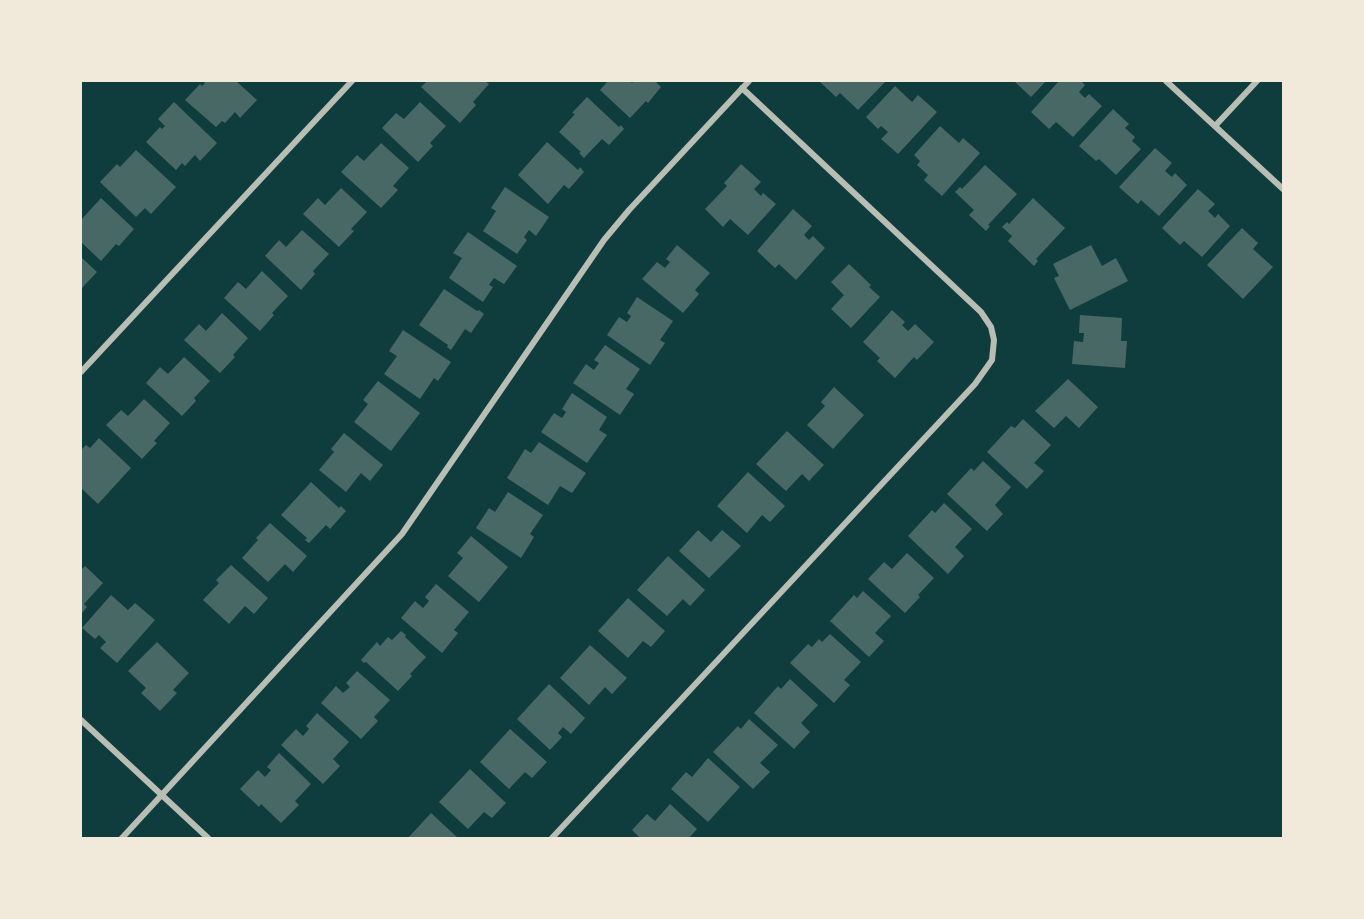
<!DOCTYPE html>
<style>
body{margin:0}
#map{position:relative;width:1364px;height:919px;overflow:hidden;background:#0f3d3e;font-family:"Nunito Sans",sans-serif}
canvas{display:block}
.frame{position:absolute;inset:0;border:82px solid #f1e9da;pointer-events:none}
</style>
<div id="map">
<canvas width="1364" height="919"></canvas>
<div class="frame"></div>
</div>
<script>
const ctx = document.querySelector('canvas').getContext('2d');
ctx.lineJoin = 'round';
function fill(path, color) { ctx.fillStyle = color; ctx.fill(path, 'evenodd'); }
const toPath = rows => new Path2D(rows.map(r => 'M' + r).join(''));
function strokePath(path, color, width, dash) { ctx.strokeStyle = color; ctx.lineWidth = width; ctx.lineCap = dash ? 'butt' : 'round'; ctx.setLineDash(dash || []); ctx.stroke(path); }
fill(toPath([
 [203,81,236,81,257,100,240,118,235,112,225,123,222,121,216,127,185,100,200,84,202,86,205,83],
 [427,81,485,81,489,84,473,102,476,105,460,123,421,87],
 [608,81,630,81,632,83,634,81,655,81,661,87,648,103,646,101,630,118,600,90],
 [819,81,886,81,858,110,840,93,836,97],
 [1014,81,1046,81,1031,97],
 [1059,81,1081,81,1085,85,1079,92,1085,98,1089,94,1102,106,1073,137,1056,122,1049,129,1031,112],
 [895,86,912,102,918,95,937,112,898,154,881,139,888,132,881,126,878,129,866,117],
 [587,97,619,127,621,125,624,129,609,145,602,139,584,158,579,153,581,152,559,132,575,114,572,113],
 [174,102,217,143,200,161,195,155,185,166,182,163,176,170,146,142,160,127,162,129,165,126,158,119],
 [420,102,446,126,430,143,433,146,418,162,382,128,396,113,404,119],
 [1113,109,1129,124,1125,128,1135,137,1132,141,1141,149,1116,175,1099,159,1096,161,1079,146],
 [940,126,959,143,963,138,980,153,942,196,924,180,928,175,917,165,920,161,914,155],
 [547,142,578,170,580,167,584,172,569,189,564,185,548,204,518,175],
 [381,143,409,168,393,186,398,190,381,208,341,172,357,155,364,161],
 [1155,148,1172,163,1165,171,1172,177,1175,173,1187,185,1159,216,1141,200,1138,204,1119,187],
 [136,150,176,187,151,214,145,208,136,217,100,182,117,164,120,167],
 [741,164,761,182,754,189,761,196,763,193,776,204,748,235,730,219,723,227,705,209,727,186,724,183],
 [985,165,1017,194,988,225,990,226,986,231,969,215,974,210,955,192,960,187,962,189],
 [505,187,549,217,536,236,529,230,524,237,527,240,517,254,483,231,496,211,491,208],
 [341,188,367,212,351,229,354,231,339,247,303,214,318,198,325,205],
 [1198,189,1215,204,1208,211,1215,218,1218,214,1230,226,1202,257,1184,241,1180,245,1162,228],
 [101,198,134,229,119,246,116,244,101,261,81,242,81,220],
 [1033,198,1065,228,1036,259,1038,261,1034,266,1008,241,1012,236,1002,227,1007,222,1009,224],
 [793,209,812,226,804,235,809,240,813,236,825,248,796,280,779,264,775,268,757,251],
 [1242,228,1258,243,1253,249,1273,267,1243,299,1207,265],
 [302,230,329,254,313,271,315,274,301,290,265,256,279,240,286,247],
 [468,232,517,266,504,284,494,278,489,285,493,287,483,302,449,278,462,258,453,253],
 [677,245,710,273,695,290,699,294,683,313,642,279,657,262,665,268,670,262,666,259],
 [1091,245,1102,266,1116,258,1128,281,1070,310,1054,278,1059,276,1053,264],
 [81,257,97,272,81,289],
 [849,264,871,285,869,287,880,297,851,328,831,309,844,295,831,282],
 [262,271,288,296,272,313,274,315,260,331,224,298,238,282,246,289],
 [444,289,477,311,479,310,484,314,471,333,465,329,451,350,447,347,448,345,419,325],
 [637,297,673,321,660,340,665,343,650,365,607,335,619,317,627,322,631,316,627,313],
 [892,310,905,322,902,325,908,331,915,324,934,342,917,360,914,357,895,378,877,361,880,358,863,342],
 [222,313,248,338,233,355,235,357,220,373,184,340,199,324,206,331],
 [1080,315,1122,318,1121,341,1127,341,1125,368,1072,364,1074,341,1083,342,1084,333,1079,333],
 [403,330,451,362,438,381,434,378,420,399,384,374,397,356,389,351],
 [605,345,640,369,626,389,634,394,620,415,573,383,586,364,594,370,599,363,594,360],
 [184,357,210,381,194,398,196,401,182,416,146,383,160,367,168,374],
 [1068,379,1098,407,1079,428,1066,416,1054,428,1035,411],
 [378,381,420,413,391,451,354,422,368,404,363,400],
 [834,387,864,415,833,449,807,425,825,406,821,402],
 [572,393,607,417,599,430,607,435,587,463,541,432,554,413,562,418,566,412,562,409],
 [144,399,170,423,154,441,157,443,142,459,106,425,121,410,128,416],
 [1023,419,1051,445,1034,463,1044,471,1027,489,987,452,1011,426,1015,428],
 [787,431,824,465,809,481,802,474,786,491,756,464],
 [344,433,383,465,370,481,361,473,346,492,319,470,334,452,331,449],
 [99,438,131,468,98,504,81,488,81,450,86,445,90,448],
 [539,442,586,473,572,493,560,486,548,505,507,478,525,449,531,453],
 [983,461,1011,487,995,505,1003,514,987,531,947,494,971,468,974,471],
 [748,472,785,506,770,522,762,515,747,533,717,506],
 [311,482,339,508,341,506,346,511,330,529,326,525,309,543,305,540,307,538,281,515],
 [508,492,543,515,530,534,534,537,521,558,476,528,489,508,495,512],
 [944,503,972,529,955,547,964,556,948,574,908,536,932,510,935,513],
 [270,523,307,556,293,572,285,564,268,582,242,558,258,540,256,538],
 [698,530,711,542,722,530,741,546,709,578,679,551],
 [471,536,508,567,479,602,448,576,463,558,457,553],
 [907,553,934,578,918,595,920,597,905,613,868,579,884,562,892,569],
 [668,556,705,590,690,606,683,599,667,616,637,590],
 [231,565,268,598,254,614,245,606,229,624,203,600,219,583,216,580],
 [85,566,103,583,84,604,87,607,81,614,81,570],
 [436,584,469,612,454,630,458,633,442,653,401,618,415,601,423,608,429,601,425,597],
 [863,591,891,616,875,633,884,641,869,657,830,621,854,595,857,598],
 [111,595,128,610,135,603,155,620,117,663,100,648,106,642,99,635,95,639,82,628],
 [628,598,665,631,651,647,643,641,628,658,598,631],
 [401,631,406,635,405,637,426,657,410,674,412,676,398,691,366,662,364,663,361,660,377,642,380,646,388,637,392,640],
 [830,634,861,662,844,680,850,685,834,703,790,663,808,644,812,647,819,639,822,642],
 [157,642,189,673,173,690,177,693,160,711,141,693,146,688,128,671],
 [590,645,627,678,612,694,605,687,589,705,560,678],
 [357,671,390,700,374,717,378,721,361,739,321,703,336,686,343,693,350,687,346,683],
 [790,679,818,705,801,723,810,732,794,749,754,713,778,686,781,689],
 [549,684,585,718,571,734,563,727,558,733,562,737,550,750,517,719],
 [317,713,349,742,333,759,340,766,323,784,281,745,296,729,303,736,309,729,306,726],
 [749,719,778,745,760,763,770,772,753,789,713,752,738,726,741,729],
 [510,729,547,762,532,778,525,772,509,789,480,762],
 [279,753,311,784,295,801,299,805,281,823,261,804,259,807,240,789,258,770,265,777,271,770,267,767],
 [708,758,740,787,708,822,671,789,686,772,692,777],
 [470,769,506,803,492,818,484,812,468,829,439,802],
 [670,804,697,829,689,838,640,838,632,830,647,814,655,821],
 [431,813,458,838,408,838]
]), '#486865');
strokePath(toPath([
 [1166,81,1283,189],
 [1215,126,1257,81],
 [81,372,352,81],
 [81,720,208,838],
 [122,838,402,534,604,240,629,210,749,81],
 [552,838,975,384,992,360,994,340,991,327,981,312,742,88]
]), '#b8beb3', 6);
</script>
